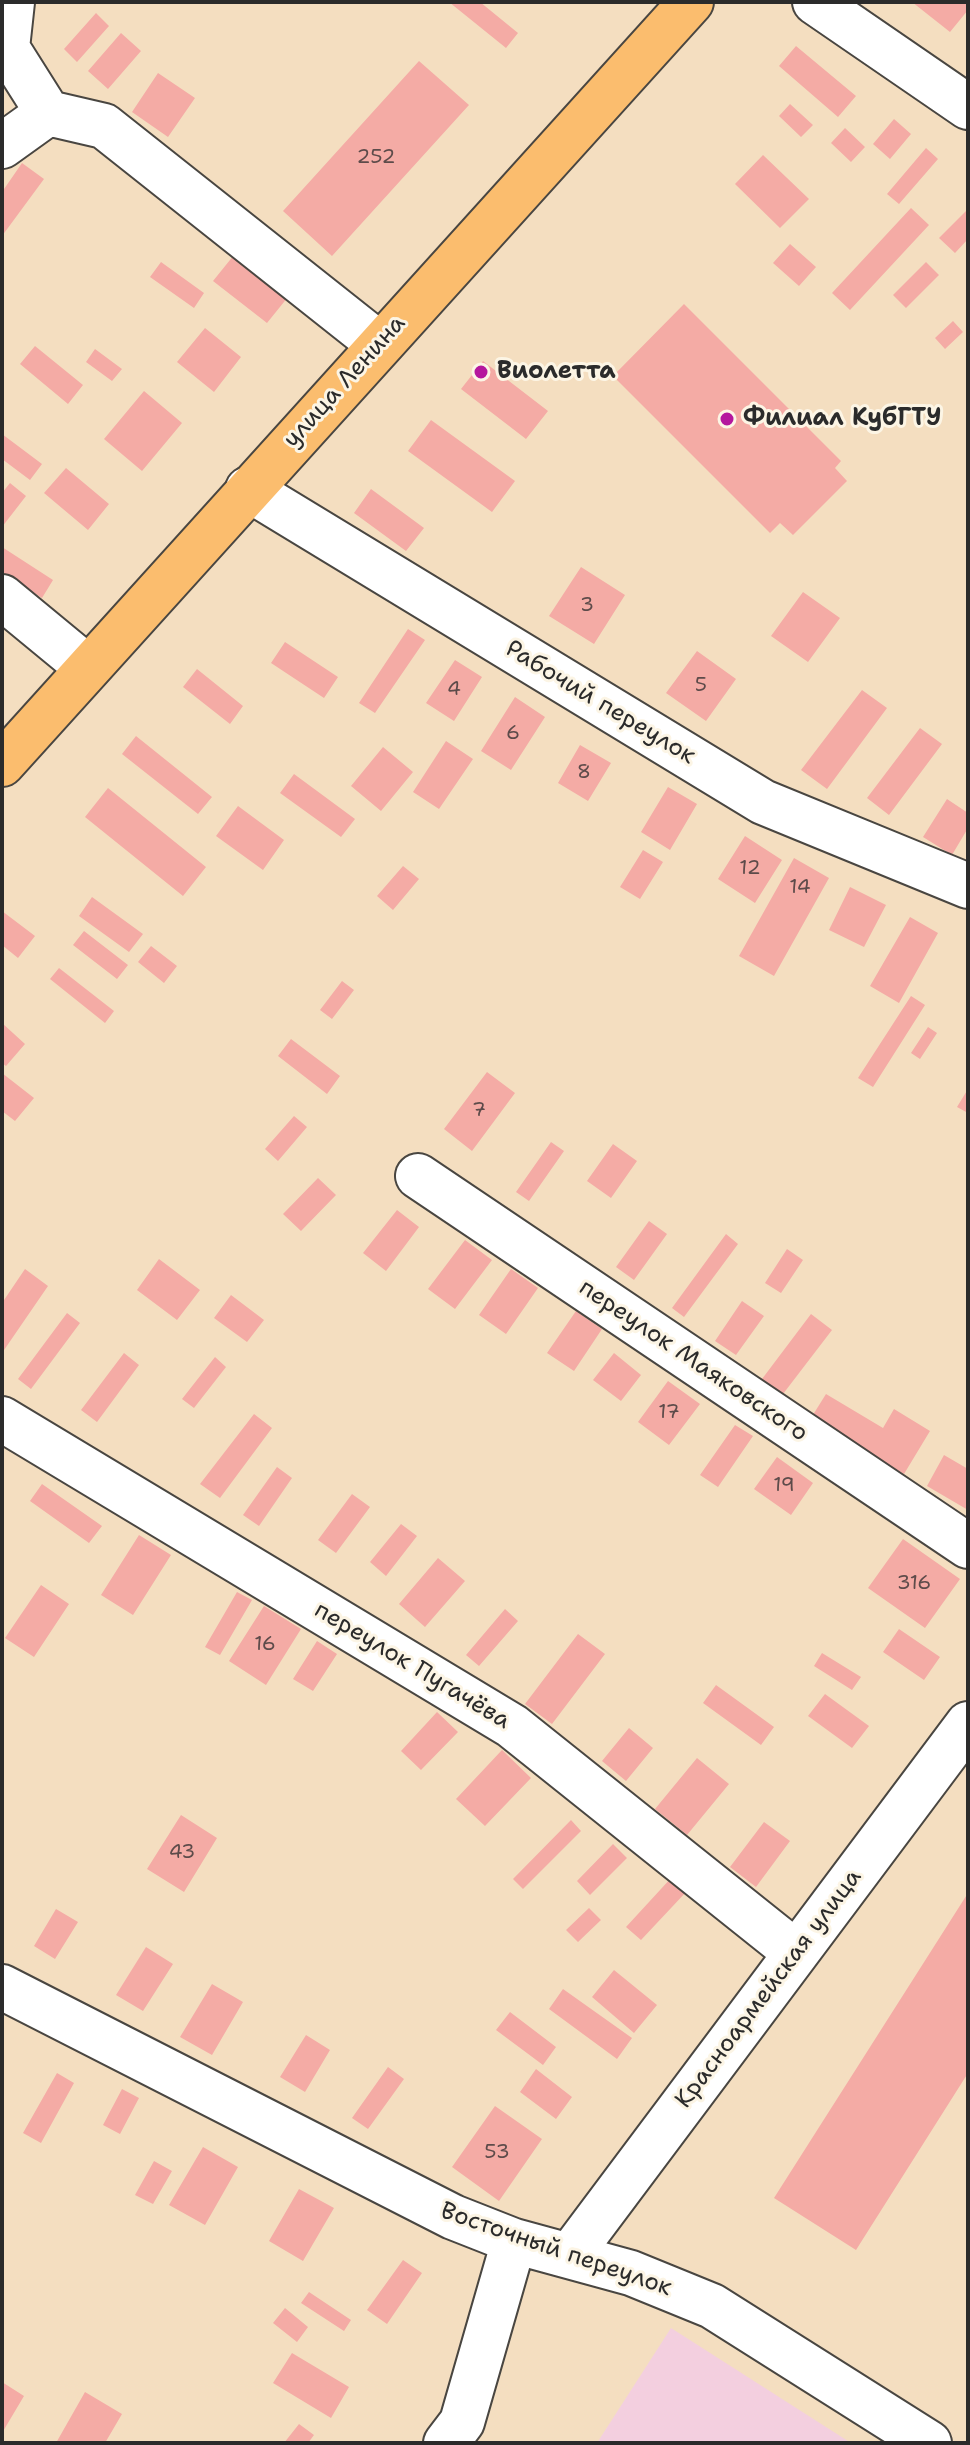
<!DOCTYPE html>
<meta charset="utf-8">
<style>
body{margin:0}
#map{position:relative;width:970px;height:2445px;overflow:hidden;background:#f4dec0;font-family:"Shantell Sans",sans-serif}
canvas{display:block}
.frame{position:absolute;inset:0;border:4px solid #2b2b2b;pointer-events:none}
</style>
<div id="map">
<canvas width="970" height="2445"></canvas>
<div class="frame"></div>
</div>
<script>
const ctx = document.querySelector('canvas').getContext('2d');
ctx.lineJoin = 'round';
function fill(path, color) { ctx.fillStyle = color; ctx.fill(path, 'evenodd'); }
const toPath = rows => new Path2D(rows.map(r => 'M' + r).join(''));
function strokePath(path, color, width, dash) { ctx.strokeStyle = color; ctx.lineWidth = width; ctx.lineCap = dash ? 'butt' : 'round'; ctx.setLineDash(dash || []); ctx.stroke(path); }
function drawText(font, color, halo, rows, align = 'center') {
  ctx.font = font + ' "Shantell Sans",sans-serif'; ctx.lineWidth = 6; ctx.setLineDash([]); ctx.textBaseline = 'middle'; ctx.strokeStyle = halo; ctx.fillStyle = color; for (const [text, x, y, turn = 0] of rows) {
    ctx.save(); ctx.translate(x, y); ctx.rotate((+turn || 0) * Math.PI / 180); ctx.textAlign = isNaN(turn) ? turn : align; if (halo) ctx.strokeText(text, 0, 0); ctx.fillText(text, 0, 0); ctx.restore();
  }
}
fill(toPath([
 [671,2328,851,2443,597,2443]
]), '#f3cfdf');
fill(toPath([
 [449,2,480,2,518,33,506,48],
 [912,2,968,2,968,10,950,32],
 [96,13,109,26,77,62,64,49],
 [121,33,141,51,108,89,88,71],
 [796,46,856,96,838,117,779,66],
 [419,61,469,105,332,256,283,211],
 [158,73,195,98,168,137,132,112],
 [790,104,813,125,801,137,779,116],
 [894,119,911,134,890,159,873,144],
 [845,128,865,147,851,162,831,143],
 [926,148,938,159,899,204,887,194],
 [763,155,809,199,780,228,735,184],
 [22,163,44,179,2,236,2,192],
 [911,208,929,225,850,310,832,293],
 [968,209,968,239,955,253,939,238],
 [790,244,816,267,799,286,773,263],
 [234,255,288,297,267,323,213,281],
 [161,262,204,293,194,308,150,277],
 [926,262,939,275,906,308,893,295],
 [684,304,841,461,835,468,847,481,793,535,780,523,770,533,613,376],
 [953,321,963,332,945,349,935,338],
 [205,328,241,357,214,392,177,362],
 [35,346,83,385,68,404,20,364],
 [95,349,122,369,112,381,86,362],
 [483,361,548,411,526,439,461,389],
 [144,391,182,423,142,471,104,439],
 [431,420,515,481,492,512,408,451],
 [2,434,42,464,30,480,2,459],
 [66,468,109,504,88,530,44,493],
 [10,483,26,496,2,527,2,493],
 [371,489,424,528,406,551,354,513],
 [2,547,53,580,42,598,2,572],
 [581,567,625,595,594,644,549,616],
 [803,592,840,618,808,662,771,636],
 [408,629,425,640,375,713,359,703],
 [285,642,338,677,324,698,271,663],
 [697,651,736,679,706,721,666,693],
 [455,660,482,677,454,721,426,703],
 [197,669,243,706,230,724,183,687],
 [862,690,887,708,827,789,801,770],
 [515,697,545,717,511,770,481,751],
 [920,728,942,744,889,815,867,798],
 [136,736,212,797,198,814,122,754],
 [446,741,473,759,439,809,413,792],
 [580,745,611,763,588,801,558,783],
 [383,747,413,772,381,811,351,786],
 [294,774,355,819,341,837,280,793],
 [668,787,697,804,670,850,641,832],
 [108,788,206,867,183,896,85,817],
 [947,799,968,813,968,828,952,855,923,837],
 [238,806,284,840,263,870,216,836],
 [745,836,782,860,755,903,718,879],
 [643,850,663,862,640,899,620,887],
 [794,858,829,878,774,976,739,956],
 [403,866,419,879,393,910,377,896],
 [850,887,886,905,864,947,829,930],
 [92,897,143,934,129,952,79,916],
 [2,911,35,936,18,958,2,945],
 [910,917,938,933,899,1003,870,986],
 [84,931,128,965,117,979,73,945],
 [151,946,177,966,164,983,138,962],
 [59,968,114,1011,105,1023,50,979],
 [342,981,354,990,332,1019,320,1010],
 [911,996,925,1005,873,1087,858,1078],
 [2,1023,25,1044,6,1066,2,1063],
 [928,1027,937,1033,920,1059,911,1053],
 [291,1039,340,1076,327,1094,278,1056],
 [487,1072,515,1093,472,1151,444,1129],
 [2,1073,34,1098,15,1121,2,1111],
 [968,1089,968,1113,957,1107],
 [294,1116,307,1127,278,1161,265,1149],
 [551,1142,564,1151,529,1201,516,1192],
 [613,1144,637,1161,611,1198,587,1181],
 [318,1178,336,1195,301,1231,283,1214],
 [397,1210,419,1227,386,1271,363,1253],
 [649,1221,667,1234,634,1280,616,1267],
 [726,1234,738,1244,684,1317,672,1308],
 [465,1240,492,1260,455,1309,428,1289],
 [787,1249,803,1260,781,1293,765,1283],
 [159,1259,200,1290,177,1320,137,1290],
 [25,1269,48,1286,2,1353,2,1303],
 [511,1269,538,1288,506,1334,479,1315],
 [231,1295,264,1320,247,1342,214,1318],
 [742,1301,764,1316,736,1355,715,1341],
 [576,1311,602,1329,574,1371,547,1353],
 [67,1313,80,1323,31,1389,18,1379],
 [811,1314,832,1330,783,1394,762,1379],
 [124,1353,139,1365,97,1422,81,1410],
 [614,1353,641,1375,621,1401,593,1380],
 [215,1357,226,1367,194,1408,182,1399],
 [668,1381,700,1404,669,1445,638,1422],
 [826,1394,883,1428,894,1409,930,1431,904,1474,811,1418],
 [254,1414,272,1428,220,1498,200,1484],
 [735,1425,753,1436,718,1487,700,1475],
 [944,1455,968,1469,968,1510,927,1486],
 [777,1457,813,1483,791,1515,754,1489],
 [277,1467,292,1478,259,1526,243,1515],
 [42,1484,102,1526,89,1543,30,1501],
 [352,1494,370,1507,336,1553,318,1540],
 [401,1524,417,1536,386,1576,370,1562],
 [139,1535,171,1555,133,1615,101,1595],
 [903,1539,960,1579,925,1628,868,1588],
 [438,1558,465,1581,425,1627,399,1604],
 [41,1585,69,1604,34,1657,5,1638],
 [237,1592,252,1600,220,1655,205,1647],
 [264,1606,301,1629,266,1685,229,1661],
 [505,1609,518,1621,479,1666,466,1655],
 [899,1629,940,1657,924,1680,883,1652],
 [578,1634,605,1654,552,1724,525,1704],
 [317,1641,337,1654,313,1691,293,1679],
 [822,1653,861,1677,852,1690,814,1666],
 [716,1685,774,1727,761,1745,703,1703],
 [825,1694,869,1726,852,1748,808,1716],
 [437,1712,458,1732,421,1770,401,1751],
 [629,1728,653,1748,626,1781,602,1761],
 [502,1750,531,1778,485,1826,456,1799],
 [697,1758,729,1784,687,1835,655,1809],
 [181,1815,217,1838,184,1892,147,1869],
 [571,1820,581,1831,523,1889,513,1879],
 [764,1822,790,1841,756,1887,730,1867],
 [613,1844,627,1858,590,1895,577,1881],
 [672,1877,687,1891,641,1940,626,1927],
 [968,1893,968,2073,856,2250,774,2198],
 [589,1908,601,1920,578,1942,566,1930],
 [56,1909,78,1922,55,1959,34,1946],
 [146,1947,173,1964,143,2011,116,1995],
 [614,1970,657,2005,634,2033,592,1997],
 [212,1984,243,2002,212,2055,180,2037],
 [563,1989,632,2038,617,2059,549,2009],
 [510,2012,556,2047,543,2065,496,2030],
 [306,2035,330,2050,305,2092,280,2077],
 [388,2067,404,2079,368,2129,352,2118],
 [536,2069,572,2097,556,2119,520,2092],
 [57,2073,74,2083,41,2143,23,2133],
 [122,2089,139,2098,120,2134,103,2125],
 [495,2106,542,2139,499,2201,452,2167],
 [203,2147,238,2167,205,2225,169,2205],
 [154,2161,172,2171,153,2204,135,2195],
 [299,2189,334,2208,303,2261,269,2241],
 [403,2260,422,2273,387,2324,367,2310],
 [309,2292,351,2320,344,2331,301,2303],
 [285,2308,308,2327,297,2342,273,2323],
 [292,2353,349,2387,331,2418,273,2383],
 [2,2382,24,2396,2,2433],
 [85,2392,122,2414,105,2443,56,2443],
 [299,2424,314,2435,308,2443,284,2443]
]), '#f4aba5');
const minor = toPath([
 [12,2,7,48,48,113],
 [815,2,968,107],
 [2,146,48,113,104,126,379,344],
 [248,489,763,802,968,886],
 [2,597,88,668],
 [418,1176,968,1546],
 [2,1419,512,1726,795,1952],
 [2,1987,453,2217,514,2241,631,2273,712,2306,929,2443],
 [571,2254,968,1724],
 [446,2443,462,2422,514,2241]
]);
const major = toPath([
 [2,764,691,2]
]);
strokePath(minor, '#494641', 48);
strokePath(major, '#494641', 48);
strokePath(minor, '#fff', 44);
strokePath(major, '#fbbd6e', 44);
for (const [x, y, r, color] of [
 [481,372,8,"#b5179e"],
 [727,419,8,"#b5179e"]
]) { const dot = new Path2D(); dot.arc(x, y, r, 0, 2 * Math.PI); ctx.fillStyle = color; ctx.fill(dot); strokePath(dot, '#fcf5e5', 3); }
drawText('20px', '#5d4b4a', null, [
 ["252",376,158],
 ["3",587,606],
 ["5",701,686],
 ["4",454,690],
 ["6",513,734],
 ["8",584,773],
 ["12",750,869],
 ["14",800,888],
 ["7",479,1111],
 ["17",669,1413],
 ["19",784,1486],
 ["316",914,1584],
 ["16",265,1645],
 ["43",182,1853],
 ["53",497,2153]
]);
drawText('bold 24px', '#2b2b2b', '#fcf5e5', [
 ["Виолетта",497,372],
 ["Филиал КубГТУ",743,419]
], 'left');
drawText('24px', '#2b2b2b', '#fcf5e5', [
 ["улица Ленина",345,382,-48],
 ["Рабочий переулок",600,703,31],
 ["переулок Маяковского",693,1361,34],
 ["переулок Пугачёва",412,1666,31],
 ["Красноармейская улица",769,1989,-53],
 ["Восточный переулок",556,2250,19]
]);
</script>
